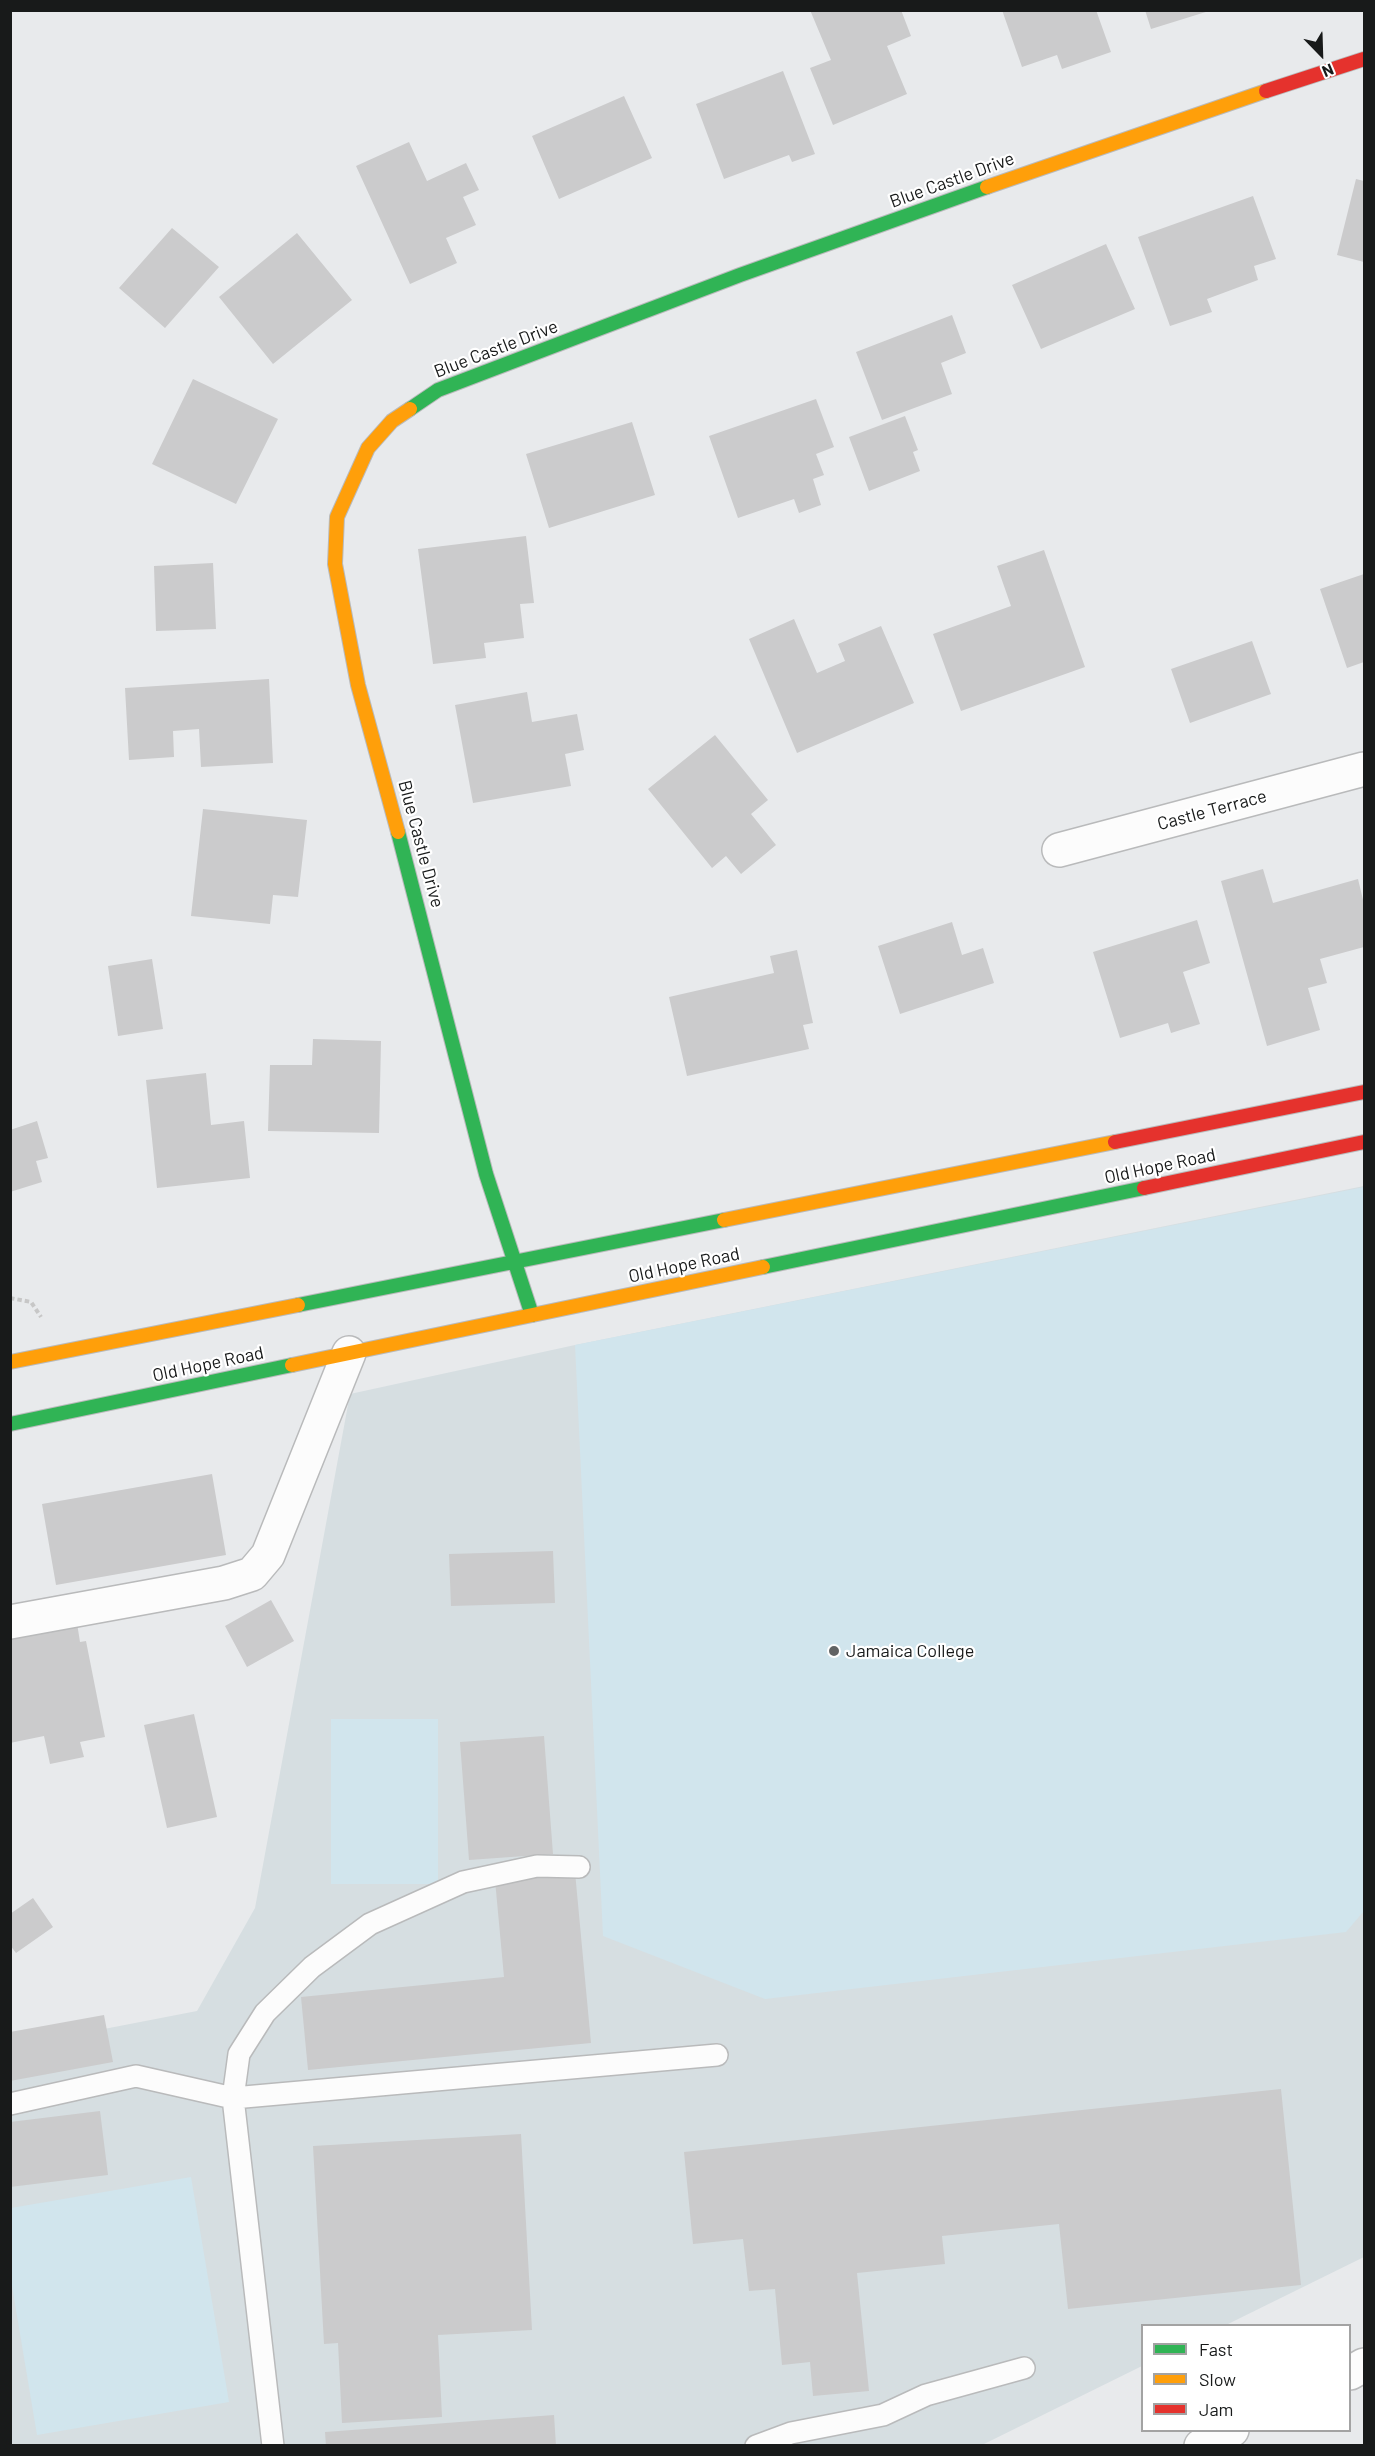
<!DOCTYPE html>
<style>
body{margin:0}
#map{position:relative;width:1375px;height:2456px;overflow:hidden;background:#e8eaec;font-family:Barlow,sans-serif}
canvas{display:block}
.frame{position:absolute;inset:0;border:12px solid #181a1a;pointer-events:none}
.legend{position:absolute;left:1141px;top:2324px;width:210px;height:108px;box-sizing:border-box;background:#fff;border:2px solid #a3a3a3;margin:0;padding:8px 10px;list-style:none;font-size:18px;color:#181a1a}
.legend li{display:flex;align-items:center;gap:12px;height:30px}
.legend b{width:30px;border:2px solid #a3a3a3}
.north{position:absolute;left:1291px;top:24px;width:60px;height:60px;-webkit-text-stroke:4px #fff;paint-order:stroke;rotate:157deg;font-size:16px;font-weight:700;line-height:24px;text-align:center;color:#181a1a}
.north::after{content:'';display:block;margin:auto;width:21px;height:27px;background:#181a1a;clip-path:polygon(50% 0,100% 100%,50% 72%,0 100%)}
</style>
<div id="map">
<canvas width="1375" height="2456"></canvas>
<div class="frame"></div>
<ul class="legend">
<li><b style="height:8px;background:#30b455"></b>Fast</li>
<li><b style="height:8px;background:#ff9f0a"></b>Slow</li>
<li><b style="height:8px;background:#e5322d"></b>Jam</li>
</ul>
<div class="north">N</div>
</div>
<script>
const ctx = document.querySelector('canvas').getContext('2d');
ctx.lineJoin = 'round';
function fill(path, color) { ctx.fillStyle = color; ctx.fill(path, 'evenodd'); }
const toPath = rows => new Path2D(rows.map(r => 'M' + r).join(''));
function strokePath(path, color, width, dash) { ctx.strokeStyle = color; ctx.lineWidth = width; ctx.lineCap = dash ? 'butt' : 'round'; ctx.setLineDash(dash || []); ctx.stroke(path); }
function drawText(font, color, halo, rows, align = 'center') {
  ctx.font = font + ' Barlow,sans-serif'; ctx.lineWidth = 4.5; ctx.setLineDash([]); ctx.textBaseline = 'middle'; ctx.strokeStyle = halo; ctx.fillStyle = color; for (const [text, x, y, turn = 0] of rows) {
    ctx.save(); ctx.translate(x, y); ctx.rotate((+turn || 0) * Math.PI / 180); ctx.textAlign = isNaN(turn) ? turn : align; if (halo) ctx.strokeText(text, 0, 0); ctx.fillText(text, 0, 0); ctx.restore();
  }
}
fill(toPath([
 [1364,1186,1364,2257,1226,2325,1142,2326,1142,2366,982,2445,11,2446,11,2047,197,2011,255,1908,350,1394,575,1345]
]), '#d6dee1');
fill(toPath([
 [1364,1187,1364,1911,1346,1932,765,1999,603,1936,575,1345],
 [331,1719,438,1719,438,1884,331,1884],
 [191,2177,229,2402,37,2435,11,2280,11,2208]
]), '#d1e5ed');
fill(toPath([
 [810,10,901,10,911,36,887,46,907,94,833,125,810,68,831,60],
 [1002,10,1096,10,1111,52,1062,69,1057,55,1022,67],
 [1145,10,1209,10,1209,11,1151,29],
 [783,71,815,154,792,162,789,155,724,179,696,104],
 [624,96,652,158,559,199,532,136],
 [409,142,427,181,466,163,479,190,463,197,476,225,446,238,457,263,410,284,356,166],
 [1356,179,1364,181,1364,262,1337,255],
 [1253,196,1276,259,1254,266,1258,280,1207,299,1212,312,1170,326,1138,237],
 [172,228,219,267,165,328,119,288],
 [297,233,352,300,273,364,219,297],
 [1106,244,1135,309,1041,349,1012,285],
 [952,315,966,353,941,363,952,394,882,420,856,352],
 [193,379,278,419,236,504,152,464],
 [816,399,834,447,816,454,824,475,813,479,821,505,799,513,794,499,738,518,709,436],
 [905,416,918,450,913,452,920,471,869,491,849,437],
 [632,422,655,495,549,528,526,454],
 [526,536,534,603,520,604,524,638,484,643,486,658,433,664,418,549],
 [1044,550,1085,667,961,711,933,634,1011,606,997,566],
 [213,563,216,629,156,631,154,566],
 [1364,574,1364,662,1347,668,1320,589],
 [794,619,817,673,845,661,838,644,881,626,914,703,797,753,749,639],
 [1252,641,1271,694,1190,723,1171,669],
 [269,679,273,763,201,767,199,729,173,731,174,757,129,760,125,688],
 [527,692,532,722,577,714,584,750,565,754,571,786,473,803,455,705],
 [715,735,768,800,751,814,776,845,741,874,726,856,712,868,648,789],
 [203,809,307,820,298,897,273,895,270,924,191,916],
 [1263,869,1273,903,1358,879,1364,904,1364,947,1320,959,1327,983,1308,988,1320,1030,1267,1046,1221,881],
 [1197,920,1210,963,1183,972,1200,1024,1171,1033,1168,1023,1120,1038,1093,952],
 [952,922,962,955,983,948,994,983,900,1014,878,946],
 [797,950,813,1023,803,1025,809,1049,687,1076,669,997,774,973,770,956],
 [152,959,163,1029,118,1036,108,966],
 [313,1039,381,1041,379,1133,268,1131,270,1065,312,1065],
 [206,1073,211,1125,244,1121,250,1178,157,1188,146,1080],
 [37,1121,48,1158,36,1161,42,1182,10,1192,10,1130],
 [212,1474,226,1555,56,1585,42,1504],
 [553,1551,555,1603,451,1606,449,1554],
 [271,1600,294,1641,247,1667,225,1626],
 [77,1623,80,1642,86,1641,105,1737,80,1742,84,1757,50,1764,44,1736,10,1743,10,1636],
 [194,1714,217,1817,167,1828,144,1725],
 [544,1736,553,1854,469,1860,460,1742],
 [575,1872,591,2043,308,2070,301,1997,504,1977,495,1880],
 [33,1898,53,1927,16,1953,10,1945,10,1914],
 [104,2015,113,2062,10,2081,10,2032],
 [1281,2089,1301,2285,1068,2309,1059,2224,942,2236,945,2264,857,2273,869,2391,813,2396,810,2362,782,2365,775,2289,749,2291,743,2239,693,2244,684,2152],
 [100,2111,108,2175,10,2187,10,2122],
 [521,2134,532,2330,438,2335,442,2417,342,2423,338,2343,324,2344,313,2146],
 [554,2415,556,2446,326,2446,325,2432]
]), '#cbcbcc');
const lane = toPath([
 [10,2104,136,2076,233,2098,717,2055],
 [273,2446,233,2098,239,2054,265,2013,312,1967,370,1924,463,1882,537,1866,579,1867],
 [756,2446,791,2433,883,2415,926,2395,1024,2368]
]);
const street = toPath([
 [1059,850,1364,769],
 [10,1622,224,1583,252,1574,268,1555,349,1353],
 [1350,2373,1364,2365],
 [1201,2446,1232,2430]
]);
const fast = toPath([
 [410,409,438,390,740,275,987,187],
 [398,832,486,1174,532,1315],
 [763,1267,1144,1188],
 [298,1305,724,1220],
 [10,1424,292,1365]
]);
const slow = toPath([
 [987,187,1266,91],
 [398,832,358,685,335,564,337,517,368,448,392,421,410,409],
 [724,1220,1115,1142],
 [10,1362,298,1305],
 [292,1365,763,1267]
]);
const jam = toPath([
 [1266,91,1364,59],
 [1115,1142,1364,1092],
 [1144,1188,1364,1142]
]);
strokePath(lane, '#b9babb', 24);
strokePath(street, '#b9babb', 36);
strokePath(fast, '#b9babb', 16);
strokePath(slow, '#b9babb', 16);
strokePath(jam, '#b9babb', 16);
strokePath(toPath([
 [10,1298,31,1302,41,1317]
]), '#c7c7c7', 4, [4.5, 3]);
strokePath(lane, '#fcfcfc', 21);
strokePath(street, '#fcfcfc', 33);
strokePath(fast, '#30b455', 14);
strokePath(slow, '#ff9f0a', 14);
strokePath(jam, '#e5322d', 14);
for (const [x, y, r, color] of [
 [834,1651,6,"#616364"]
]) { const dot = new Path2D(); dot.arc(x, y, r, 0, 2 * Math.PI); ctx.fillStyle = color; ctx.fill(dot); strokePath(dot, '#fff', 2); }
drawText('18px', '#181a1a', '#fff', [
 ["Blue Castle Drive",952,180,-20],
 ["Blue Castle Drive",496,349,-21],
 ["Castle Terrace",1212,810,-15],
 ["Blue Castle Drive",421,844,75],
 ["Old Hope Road",1160,1166,-12],
 ["Old Hope Road",684,1265,-12],
 ["Old Hope Road",208,1364,-12]
]);
drawText('18px', '#181a1a', '#fff', [
 ["Jamaica College",846,1651]
], 'left');
</script>
